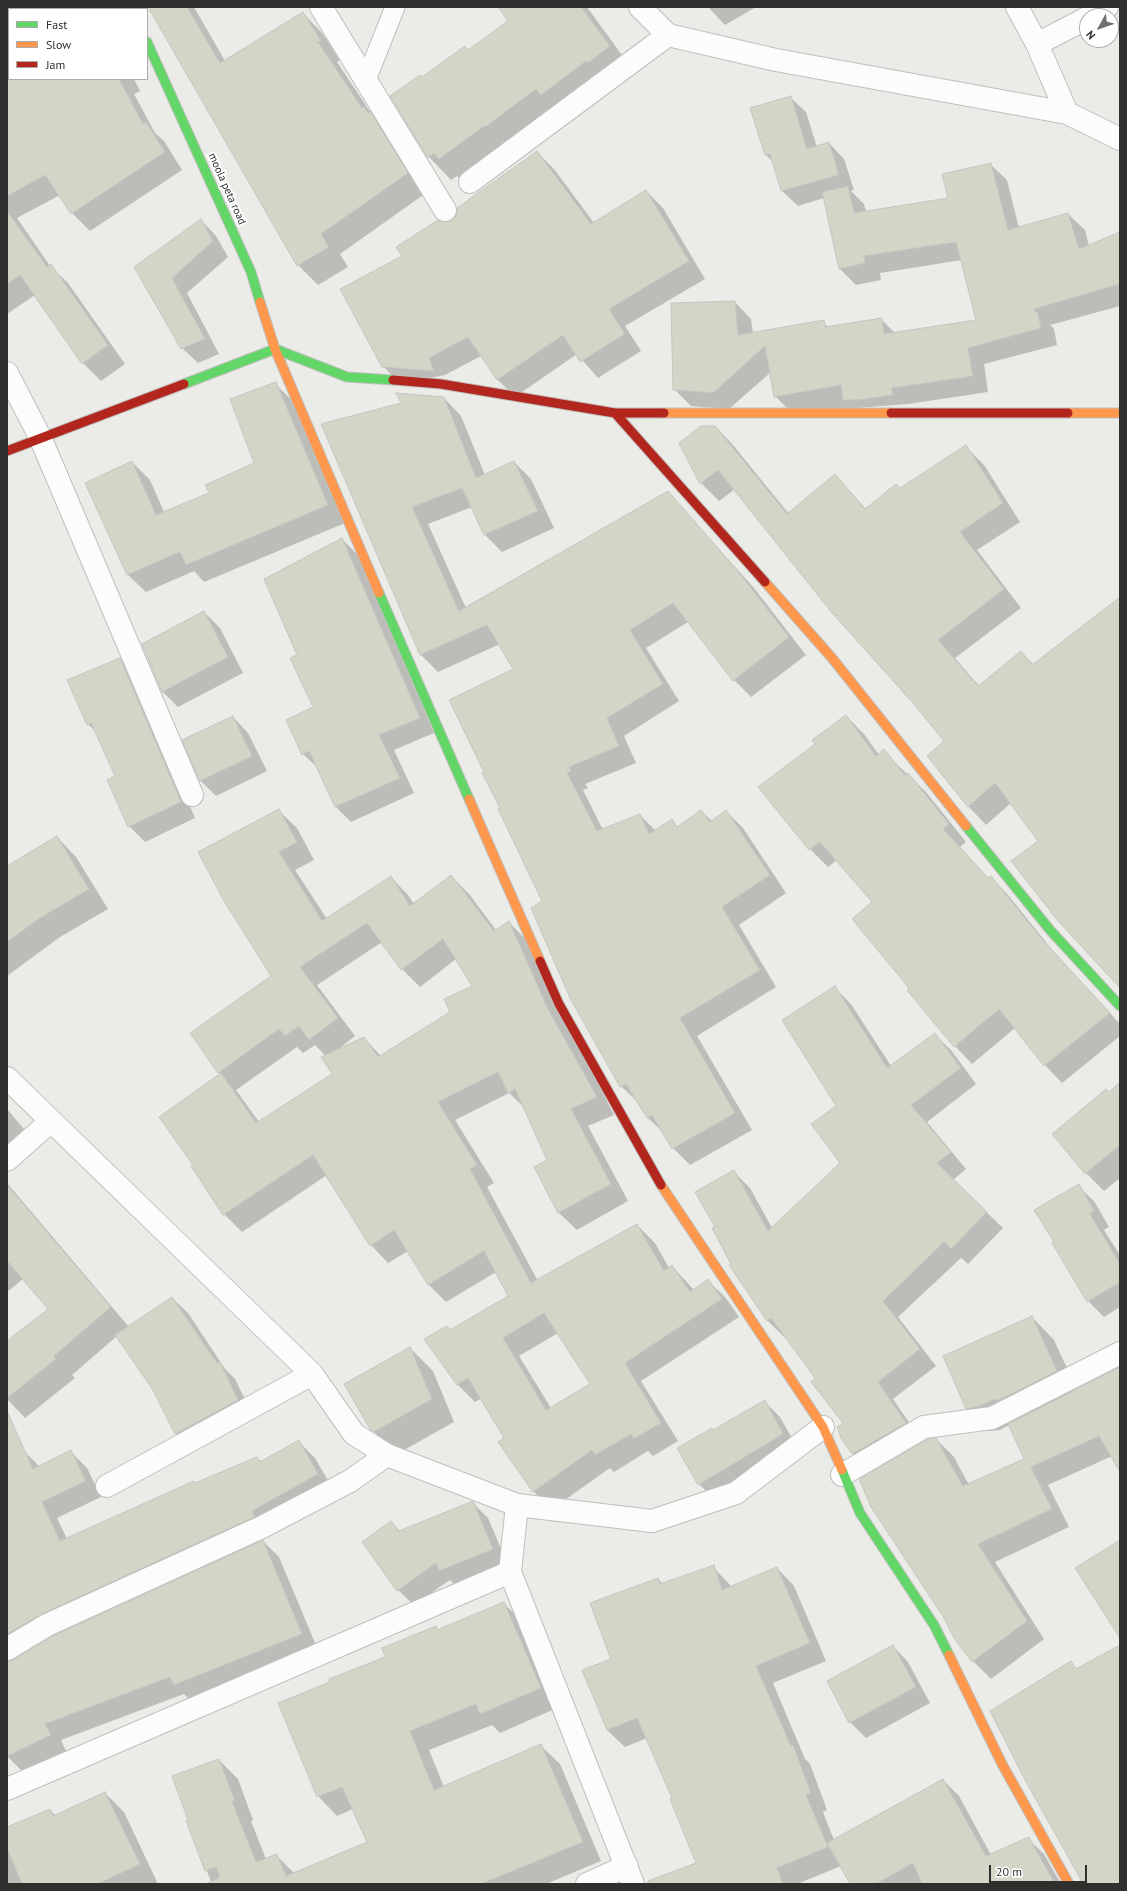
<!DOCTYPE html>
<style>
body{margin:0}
#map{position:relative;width:1127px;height:1891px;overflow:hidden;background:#ebece8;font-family:"PT Sans",sans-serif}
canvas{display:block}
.frame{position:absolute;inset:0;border:8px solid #2f302d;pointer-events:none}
.legend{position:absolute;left:8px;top:8px;width:140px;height:72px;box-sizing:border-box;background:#fff;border:1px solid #acacab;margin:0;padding:5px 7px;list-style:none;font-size:12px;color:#2f302d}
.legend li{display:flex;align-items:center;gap:8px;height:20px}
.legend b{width:20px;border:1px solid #acacab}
.north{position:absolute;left:1079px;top:8px;width:40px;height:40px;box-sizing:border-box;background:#fff;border:1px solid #acacab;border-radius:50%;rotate:230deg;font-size:11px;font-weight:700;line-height:16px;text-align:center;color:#2f302d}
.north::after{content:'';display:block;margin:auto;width:14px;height:18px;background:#71726e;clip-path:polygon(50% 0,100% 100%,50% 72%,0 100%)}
.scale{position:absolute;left:989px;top:1865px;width:98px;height:18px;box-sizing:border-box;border:2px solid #2f302d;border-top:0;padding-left:5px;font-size:12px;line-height:14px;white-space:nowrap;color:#2f302d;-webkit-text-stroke:3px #fff;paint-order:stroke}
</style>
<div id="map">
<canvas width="1127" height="1891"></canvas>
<div class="frame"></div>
<ul class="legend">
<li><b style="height:5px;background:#63d668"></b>Fast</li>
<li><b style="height:5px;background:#ff974d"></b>Slow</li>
<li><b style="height:5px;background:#b3261e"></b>Jam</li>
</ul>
<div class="north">N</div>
<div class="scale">20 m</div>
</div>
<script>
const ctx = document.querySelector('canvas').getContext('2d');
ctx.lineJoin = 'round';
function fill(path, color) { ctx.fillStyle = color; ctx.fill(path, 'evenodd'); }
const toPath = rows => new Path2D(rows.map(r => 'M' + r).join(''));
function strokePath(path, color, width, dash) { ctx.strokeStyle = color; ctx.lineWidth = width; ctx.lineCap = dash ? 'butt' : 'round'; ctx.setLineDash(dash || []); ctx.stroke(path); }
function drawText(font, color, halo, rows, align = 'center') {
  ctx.font = font + ' "PT Sans",sans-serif'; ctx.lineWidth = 4; ctx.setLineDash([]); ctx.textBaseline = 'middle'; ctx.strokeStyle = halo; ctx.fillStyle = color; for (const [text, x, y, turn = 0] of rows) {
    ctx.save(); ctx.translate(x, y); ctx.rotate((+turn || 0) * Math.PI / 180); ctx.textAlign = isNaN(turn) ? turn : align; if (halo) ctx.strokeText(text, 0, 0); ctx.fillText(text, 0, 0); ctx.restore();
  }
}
fill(toPath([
 [7,7,98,7,99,9,9,9,9,79,134,79,140,91,134,94,155,133,164,141,182,170,90,231,72,213,60,195,17,218,50,266,68,283,125,364,101,381,83,363,35,295,7,314],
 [149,7,194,7,225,61,303,13,322,33,340,60,337,62,371,113,389,132,426,193,340,254,348,267,318,285,298,265],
 [499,7,587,7,632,69,462,181,457,176,451,180,429,157,422,78,469,51,510,21],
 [708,7,756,7,725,25],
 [790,97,806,112,817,147,829,143,844,159,854,190,851,191,864,204,866,212,950,199,990,164,1007,180,1019,228,1068,214,1085,230,1089,246,1120,233,1120,306,1050,325,1054,329,1057,345,984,364,988,392,908,404,792,413,775,396,771,372,729,409,691,406,674,389,735,302,751,319,753,333,823,322,829,328,881,319,896,334,977,321,962,260,880,273,881,280,856,285,840,269,824,198,798,206,782,191,774,163,766,155],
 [537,152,554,169,594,223,646,191,663,208,705,279,625,326,641,351,598,378,577,354,515,397,498,380,481,356,445,375,400,384,383,366,403,257,445,224,452,221],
 [201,220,216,236,228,257,187,293,219,354,198,363,182,348,135,267],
 [275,384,293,401,345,523,204,582,194,571,146,592,128,575,86,483,132,462,150,480,164,512,210,494,255,464],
 [444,398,461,416,485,475,514,462,531,479,554,528,502,552,485,535,472,507,428,524,466,608,668,493,754,588,806,655,751,697,734,680,688,622,646,648,679,701,624,736,636,763,585,784,588,788,583,790,603,830,640,815,656,831,672,821,678,827,701,811,712,821,726,811,743,828,786,893,739,925,776,987,697,1036,752,1130,690,1165,673,1148,665,1134,648,1118,639,1103,621,1086,544,901,485,772,514,669,500,644,438,672,421,655,322,425],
 [715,426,733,445,789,514,835,475,866,509,966,447,984,465,1020,522,977,550,1021,608,955,658,980,687,1021,652,1034,665,1120,598,1120,986,1040,841,1011,803,986,825,969,807,928,757,946,741,735,489,719,501,701,483,681,443],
 [342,539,357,554,434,733,394,750,414,793,351,822,336,807,319,769,303,754,315,708],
 [204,612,220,628,243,673,178,707,163,692,143,645],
 [120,659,135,674,195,818,145,842,129,826,117,777,97,733,88,724],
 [846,716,864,734,879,755,883,751,926,792,966,842,960,847,989,879,991,877,1008,895,1058,957,1120,1024,1120,1036,1062,1083,1045,1065,1015,1028,972,1064,955,1046,910,988,873,902,837,860,828,867,810,849,759,787,817,745],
 [233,717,248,733,267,771,216,796,200,780],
 [279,811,297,828,314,860,295,870,327,919,391,877,408,895,414,904,451,876,469,894,496,930,509,922,526,940,614,1115,588,1126,628,1201,577,1230,559,1213,535,1168,548,1161,525,1108,509,1093,455,1120,494,1183,487,1187,538,1281,637,1225,655,1243,669,1268,672,1266,694,1290,708,1281,726,1298,739,1317,641,1381,678,1441,653,1456,648,1451,614,1472,610,1468,552,1509,534,1492,499,1443,506,1438,482,1398,475,1402,457,1384,451,1331,510,1296,496,1272,446,1302,428,1284,408,1251,388,1263,371,1245,327,1175,242,1232,224,1214,221,1075,218,1072,272,976],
 [382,942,402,969,420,987,456,959,473,987,452,1013,381,1056,364,1038,336,1051,355,1036,317,985],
 [315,1045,326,1056,334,1075,259,1122,236,1090,297,1047,303,1053],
 [558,1333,591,1385,551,1408,519,1356],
 [57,837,76,857,108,909,60,937,7,976,7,870],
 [835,988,851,1004,891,1066,934,1034,951,1050,976,1084,927,1122,966,1169,953,1180,1003,1228,968,1264,961,1258,898,1317,936,1366,893,1399,921,1440,870,1470,853,1454,842,1438,845,1423,817,1378,785,1336,784,1337,768,1321,730,1266,732,1264,716,1227,734,1172,750,1188,772,1228,841,1163,838,1106],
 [1120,1083,1120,1178,1104,1191,1086,1173,1053,1134,1109,1093],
 [7,1109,35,1142,7,1166],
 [7,1183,129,1327,172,1298,188,1313,225,1369,235,1379,253,1416,192,1449,176,1434,154,1389,117,1336,72,1375,75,1378,25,1418,7,1399,7,1343,49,1309,23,1279,7,1292],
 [1078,1186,1094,1201,1109,1227,1104,1230,1120,1255,1120,1307,1104,1317,1088,1301,1053,1243],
 [1032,1317,1054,1340,1077,1390,1120,1368,1120,1464,1112,1456,1048,1485,1069,1527,995,1562,1044,1639,991,1679,973,1661,955,1638,936,1439,954,1457,969,1485,1025,1459,1009,1425,1000,1430,990,1431,967,1408],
 [410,1348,433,1371,454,1422,397,1454,371,1429],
 [765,1402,780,1417,798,1449,715,1500,699,1484,678,1448,713,1431],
 [299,1442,315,1458,334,1491,57,1630,17,1654,12,1661,263,1541,279,1557,318,1650,191,1701,184,1694,61,1740,66,1751,23,1772,7,1756,7,1459,24,1451,40,1467,71,1452,87,1468,101,1497,57,1518,67,1539,194,1482,196,1484,257,1458,262,1462],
 [473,1503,488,1518,508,1565,456,1586,450,1580,414,1605,398,1590,391,1522,401,1532],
 [713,1567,732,1587,777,1568,794,1586,826,1661,773,1683,805,1759,810,1764,827,1810,823,1812,834,1840,943,1780,959,1796,991,1855,1028,1839,1044,1854,1061,1884,924,1884,923,1883,920,1884,851,1884,841,1866,797,1884,660,1884,698,1864,673,1799,647,1738,625,1747,607,1730,612,1659,658,1579,663,1584],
 [503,1603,523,1622,559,1707,500,1733,492,1725,429,1750,444,1787,540,1745,560,1764,601,1861,546,1884,212,1884,187,1821,219,1760,238,1779,253,1820,251,1821,266,1859,276,1855,295,1874,368,1842,353,1809,337,1816,318,1796,332,1682,386,1657,436,1628,439,1631],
 [893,1646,908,1662,930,1703,866,1738,850,1722],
 [105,1793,124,1812,158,1884,7,1884,7,1828,50,1810,56,1816]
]), '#0003');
const building = toPath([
 [148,7,187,7,220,63,303,12,321,41,318,42,362,108,364,107,368,113,370,111,408,173,321,234,329,247,297,266,148,7],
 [498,7,581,7,610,46,588,63,586,61,541,95,536,89,485,127,484,126,439,159,434,153,428,158,390,96,420,75,422,77,465,46,468,50,508,21,498,7],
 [7,79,119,79,143,124,146,122,165,152,71,214,45,175,7,196,7,79],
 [791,96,807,149,829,142,839,175,781,191,770,154,765,155,750,108,791,96],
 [537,151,591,224,646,190,689,261,609,309,625,334,580,362,563,335,497,380,468,337,429,358,434,371,382,367,340,289,402,256,396,247,438,220,445,222,452,220,456,216,457,208,537,151],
 [991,163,1008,230,1068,213,1079,249,1120,232,1120,284,1034,309,1035,312,1037,311,1041,328,968,348,973,376,892,388,893,395,858,400,843,400,841,385,774,397,765,346,713,393,673,390,671,303,735,301,738,335,824,320,825,327,882,318,884,334,976,320,956,242,864,256,865,263,839,269,822,192,848,186,854,213,948,198,942,174,991,163],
 [7,211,47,267,51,264,108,345,82,364,20,275,7,284,7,211],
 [201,219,213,241,172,278,205,339,181,349,134,267,201,219],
 [276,382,328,505,186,565,180,552,127,575,85,483,132,461,156,515,209,493,205,485,254,463,230,399,276,382],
 [396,393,444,397,476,478,514,461,538,511,484,535,462,488,412,507,459,611,668,491,737,570,789,637,733,681,673,603,630,630,663,684,607,718,619,746,569,767,571,771,567,773,597,831,640,814,649,834,672,819,677,827,701,810,710,822,726,810,770,875,722,907,760,970,680,1018,735,1113,672,1149,652,1115,647,1118,626,1084,620,1087,570,998,531,908,542,901,498,809,500,808,482,773,484,772,449,700,513,669,487,625,420,655,321,424,401,403,396,393],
 [701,426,715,426,787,514,835,474,865,509,896,484,900,488,966,445,1003,503,960,532,1004,589,938,640,978,686,1021,651,1032,665,1120,597,1120,988,1059,922,1011,861,1038,841,995,783,968,807,927,756,944,741,913,703,833,614,718,470,700,484,679,443,701,426],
 [342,538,420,718,379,735,400,778,335,807,309,751,302,755,286,720,313,707,290,658,297,655,264,579,342,538],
 [204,611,228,657,162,692,142,644,204,611],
 [120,658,181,802,128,827,107,780,115,776,91,723,87,725,67,680,120,658],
 [846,715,876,756,884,749,905,775,908,773,949,824,943,829,988,878,991,876,1041,938,1110,1013,1044,1066,999,1009,954,1047,907,990,909,988,852,919,872,902,820,842,809,850,758,787,815,744,812,740,846,715],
 [233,716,252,756,200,781,182,740,233,716],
 [279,809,297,842,279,852,322,921,391,876,410,906,451,875,494,931,509,921,548,1009,597,1097,571,1109,611,1184,558,1213,534,1167,547,1160,515,1089,508,1093,498,1072,438,1102,477,1165,470,1169,531,1283,637,1224,664,1271,672,1265,690,1292,708,1279,722,1299,625,1363,661,1423,634,1439,631,1434,595,1455,592,1450,533,1492,498,1442,504,1438,468,1378,457,1385,424,1339,447,1326,450,1330,508,1296,484,1251,428,1285,394,1230,370,1246,313,1155,223,1215,191,1166,193,1165,159,1117,221,1073,256,1123,332,1074,321,1057,364,1037,378,1057,450,1012,444,999,472,986,443,939,401,970,367,923,300,967,338,1018,309,1040,299,1026,285,1036,279,1029,218,1073,190,1033,271,976,224,901,198,852,279,809],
 [544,1313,590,1384,546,1410,503,1338,544,1313],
 [57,836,89,889,40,918,7,942,7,866,57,836],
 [835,986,887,1068,935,1033,961,1068,911,1105,951,1152,937,1163,987,1212,951,1249,944,1242,883,1301,920,1349,878,1382,906,1423,852,1454,841,1438,837,1427,843,1423,811,1382,815,1378,771,1318,767,1321,729,1265,731,1264,712,1228,715,1227,695,1192,734,1170,768,1231,840,1163,811,1124,836,1106,782,1020,835,986],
 [1120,1082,1120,1145,1085,1174,1052,1134,1106,1089,1109,1092,1120,1082],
 [1079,1184,1094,1211,1090,1214,1120,1264,1120,1282,1087,1302,1052,1243,1054,1242,1034,1210,1079,1184],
 [7,1185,111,1307,54,1356,56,1359,7,1398,7,1341,48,1309,7,1261,7,1185],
 [172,1297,217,1363,220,1362,238,1400,175,1434,153,1390,115,1335,172,1297],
 [1032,1316,1057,1371,997,1401,996,1399,976,1407,966,1409,943,1356,1032,1316],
 [410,1347,432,1399,374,1432,370,1429,344,1384,410,1347],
 [1120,1367,1120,1472,1099,1436,1031,1467,1052,1509,978,1544,1027,1621,972,1662,954,1638,944,1618,871,1507,859,1479,928,1439,936,1438,963,1486,1024,1459,1008,1424,1120,1367],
 [765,1400,783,1434,698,1485,677,1448,712,1428,713,1430,765,1400],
 [7,1411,33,1469,71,1450,86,1481,42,1502,60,1541,194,1481,195,1483,257,1457,260,1462,299,1440,318,1474,252,1511,254,1517,42,1614,7,1634,7,1411],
 [473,1501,493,1549,439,1571,436,1563,397,1591,362,1542,391,1521,399,1531,473,1501],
 [263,1540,302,1634,174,1685,170,1677,45,1724,51,1735,7,1756,7,1661,13,1660,53,1636,263,1540],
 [1120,1540,1120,1638,1075,1568,1120,1540],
 [714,1565,722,1590,777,1567,810,1643,756,1666,791,1746,793,1745,811,1793,806,1795,828,1847,777,1868,783,1884,648,1884,648,1881,696,1863,670,1799,672,1798,637,1718,607,1730,582,1670,611,1659,590,1603,658,1578,660,1584,714,1565],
 [504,1602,541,1688,480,1714,476,1704,410,1731,434,1790,541,1744,583,1842,481,1884,206,1884,220,1877,216,1867,205,1871,186,1821,188,1820,172,1776,219,1759,235,1801,232,1801,256,1862,277,1854,286,1876,367,1842,342,1787,317,1797,278,1703,330,1682,329,1679,385,1657,382,1648,436,1626,437,1630,504,1602],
 [893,1645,916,1687,849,1723,827,1681,893,1645],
 [1120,1645,1120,1884,1081,1884,1080,1878,1025,1780,990,1711,1071,1661,1076,1669,1120,1645],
 [943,1779,986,1856,1029,1837,1055,1884,922,1884,913,1863,876,1884,850,1884,827,1843,943,1779],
 [105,1792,140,1864,98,1884,22,1884,7,1848,7,1827,50,1809,53,1816,105,1792]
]);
fill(building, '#d2d6c7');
strokePath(building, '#c4c5c2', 1);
const lane = toPath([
 [366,80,395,7]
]);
const street = toPath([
 [321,7,445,210],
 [640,7,668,35,776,60,1067,113],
 [1017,7,1037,44,1067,113,1120,139],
 [1090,16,1107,7],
 [1037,44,1087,18],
 [470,182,668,35],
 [7,373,40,437,192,795],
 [7,1078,312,1374,354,1434,387,1455,517,1505,652,1521,736,1493,823,1427],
 [7,1160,51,1121],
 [842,1475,924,1427,992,1418,1120,1353],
 [107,1486,312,1374],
 [517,1505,510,1572,633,1884],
 [7,1649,47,1625,262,1527,350,1481,387,1455],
 [7,1789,510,1572],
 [587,1884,627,1866]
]);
const fast = toPath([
 [147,42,251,272,260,302],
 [184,384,275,349,347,377,393,380],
 [379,593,469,799],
 [966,826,1050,930,1120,1006],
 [842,1470,860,1513,934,1625,949,1655]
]);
const slow = toPath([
 [131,7,132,9],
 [260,302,275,349,379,593],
 [664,413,891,413],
 [1068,413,1120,413],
 [765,582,832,658,966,826],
 [469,799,540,961],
 [661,1185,823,1427,842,1470],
 [949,1655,1002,1764,1069,1884]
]);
const jam = toPath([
 [393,380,441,384,615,413,664,413],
 [615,413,765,582],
 [891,413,1068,413],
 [7,451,184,384],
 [540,961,559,1004,661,1185]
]);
strokePath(lane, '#bfbfbd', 21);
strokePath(street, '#bfbfbd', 24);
strokePath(fast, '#bfbfbd', 11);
strokePath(slow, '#bfbfbd', 11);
strokePath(jam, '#bfbfbd', 11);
strokePath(lane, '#fcfcfc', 19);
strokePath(street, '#fcfcfc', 22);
strokePath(fast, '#63d668', 9);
strokePath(slow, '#ff974d', 9);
strokePath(jam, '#b3261e', 9);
drawText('11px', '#2f302d', '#fff', [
 ["moola peta road",227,189,66]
]);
</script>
